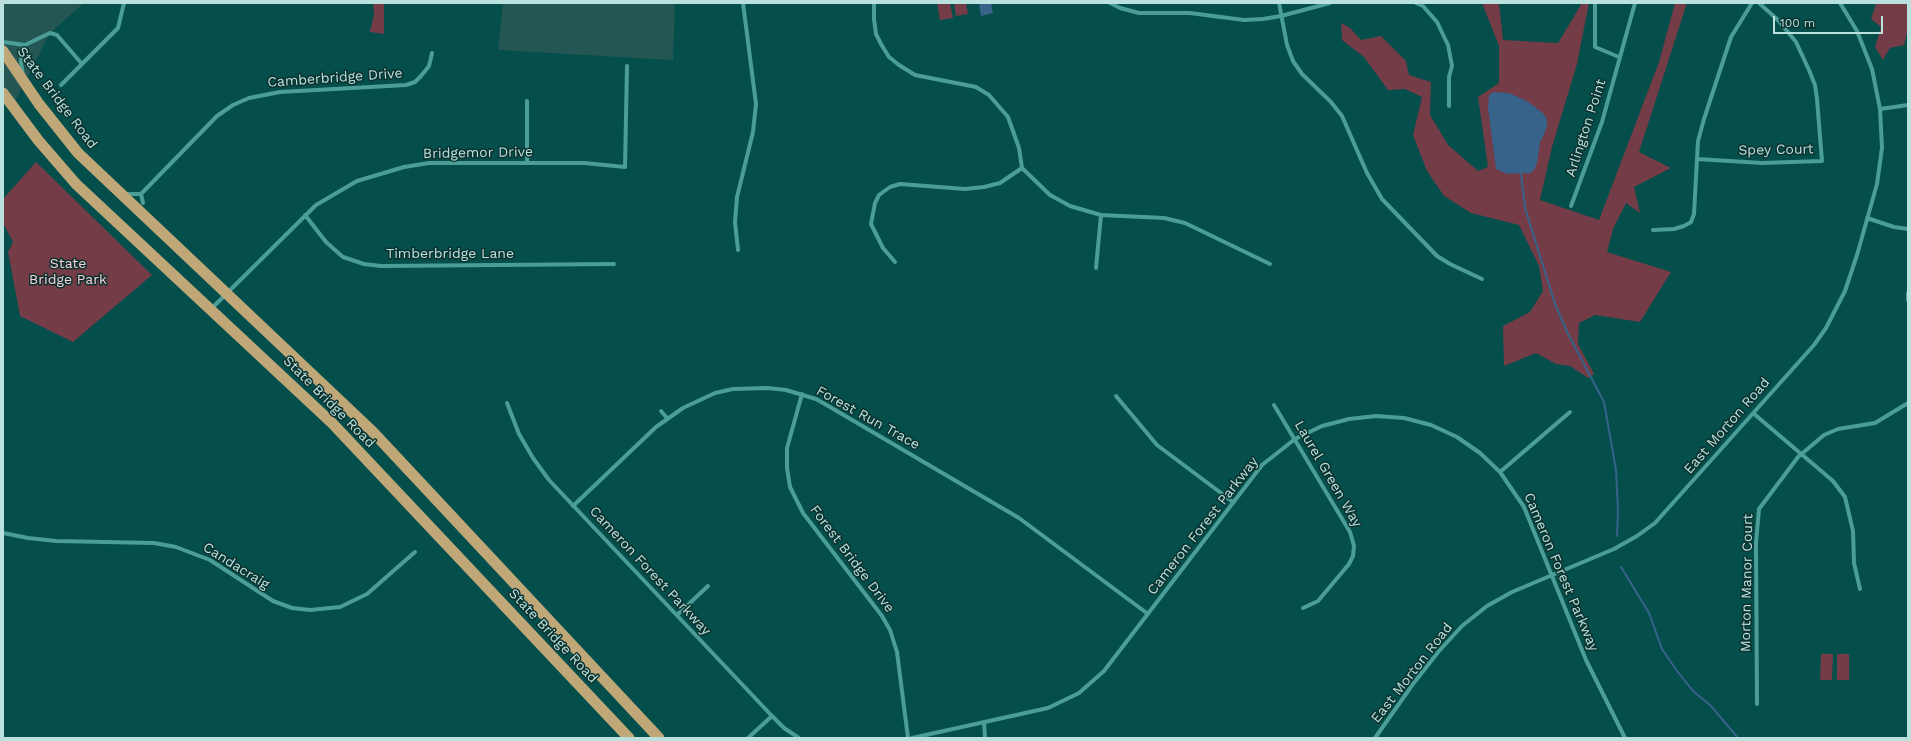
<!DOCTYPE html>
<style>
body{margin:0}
#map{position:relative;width:1911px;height:741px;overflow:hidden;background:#044f4b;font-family:"Work Sans",sans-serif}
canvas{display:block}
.frame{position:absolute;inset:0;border:4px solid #bae1dd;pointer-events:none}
.scale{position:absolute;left:1773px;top:16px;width:110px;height:18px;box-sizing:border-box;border:2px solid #bae1dd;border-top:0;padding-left:5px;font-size:12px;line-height:14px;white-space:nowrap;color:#bae1dd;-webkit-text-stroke:3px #0c312e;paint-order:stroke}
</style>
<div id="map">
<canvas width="1911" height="741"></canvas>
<div class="frame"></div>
<div class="scale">100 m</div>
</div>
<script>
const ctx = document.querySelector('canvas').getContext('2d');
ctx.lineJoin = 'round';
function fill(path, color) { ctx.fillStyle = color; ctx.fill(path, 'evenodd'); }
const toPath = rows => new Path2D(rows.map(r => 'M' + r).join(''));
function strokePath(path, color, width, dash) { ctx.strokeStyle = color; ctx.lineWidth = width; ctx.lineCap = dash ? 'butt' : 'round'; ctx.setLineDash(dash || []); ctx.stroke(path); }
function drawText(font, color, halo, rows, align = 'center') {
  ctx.font = font + ' "Work Sans",sans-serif'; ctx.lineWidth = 3; ctx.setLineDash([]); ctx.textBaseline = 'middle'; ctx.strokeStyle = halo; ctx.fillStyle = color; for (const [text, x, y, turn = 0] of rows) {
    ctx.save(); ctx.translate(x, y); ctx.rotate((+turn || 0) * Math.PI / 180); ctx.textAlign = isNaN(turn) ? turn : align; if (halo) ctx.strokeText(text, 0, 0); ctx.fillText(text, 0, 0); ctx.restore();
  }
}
fill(toPath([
 [3,3,84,3,50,33,11,109,3,96],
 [503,3,675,3,673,60,498,50]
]), '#245753');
fill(toPath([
 [373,3,384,3,384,34,370,32,374,15],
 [937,3,950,3,953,18,940,20],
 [954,3,966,3,968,14,956,16],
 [1482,3,1499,3,1503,40,1558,43,1582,3,1589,3,1577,64,1552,147,1540,200,1599,220,1659,62,1675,3,1687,3,1639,152,1671,168,1634,187,1640,213,1626,203,1613,229,1607,252,1671,272,1640,322,1595,315,1579,323,1578,344,1594,374,1588,378,1570,366,1556,364,1536,353,1504,366,1503,326,1530,312,1543,291,1539,266,1519,225,1471,213,1444,196,1427,171,1413,135,1422,97,1405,89,1388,90,1364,57,1342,40,1341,23,1350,28,1361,40,1381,36,1406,61,1409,75,1431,82,1430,115,1448,145,1478,171,1488,167,1478,97,1499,83,1499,46],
 [1875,3,1908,3,1908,29,1904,45,1890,48,1883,60,1875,47,1881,27,1871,19,1876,4],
 [36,162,152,275,73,342,20,316,8,252,13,242,3,223,3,199],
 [1821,654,1833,654,1832,680,1820,680],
 [1837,654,1849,654,1849,680,1837,680]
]), '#733c47');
fill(toPath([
 [979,3,991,3,993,13,981,16],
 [1494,92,1509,93,1527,101,1544,114,1547,120,1547,127,1540,143,1537,163,1534,170,1530,173,1507,174,1496,169,1488,108,1489,95]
]), '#37628a');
strokePath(toPath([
 [1521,174,1525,208,1555,304,1568,334,1604,402,1616,470,1618,511,1617,536],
 [1621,567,1649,613,1662,649,1677,671,1693,691,1711,706,1738,738]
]), '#37628a', 2);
strokePath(toPath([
 [874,3,874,19,876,34,881,44,889,57,899,65,915,75,976,87,989,95,1008,117,1019,148,1022,168,1050,195,1070,206,1101,215,1164,218,1185,223,1270,264],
 [1110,3,1120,8,1139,13,1190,13,1244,20,1263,19,1281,16,1330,3],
 [1279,3,1287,45,1293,61,1302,74,1331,102,1342,116,1367,173,1382,199,1437,256,1450,264,1482,279],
 [1416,3,1423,6,1437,22,1448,45,1452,66,1449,77,1449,106],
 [1595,3,1595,47,1619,57],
 [3,42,25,45],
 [23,75,21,63,22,50,25,45,50,33,57,35,82,64],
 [61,85,118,28,124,3],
 [527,101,527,163],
 [1880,109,1908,105],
 [1697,159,1762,163,1822,161,1817,99,1815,85,1809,70,1796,42,1779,21,1759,3],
 [125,194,141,194,217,116,233,105,249,98,280,92,406,85,415,82,421,76,429,66,432,53],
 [141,194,143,203],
 [1571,206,1602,122,1635,3],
 [305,215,326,242,343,257,364,264,381,266,614,264],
 [1867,218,1894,227,1908,229],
 [1653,230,1674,229,1684,226,1691,222,1694,214,1698,141,1704,119,1731,37,1752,3],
 [738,250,735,222,737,197,753,132,756,104,743,3],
 [895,262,883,248,871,224,875,203,879,195,890,187,900,184,965,189,984,187,1000,183,1022,168],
 [1096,268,1101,215],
 [1908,293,1908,300],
 [211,309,316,205,357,181,404,167,429,163,584,163,625,167,627,66],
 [802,394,787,448,787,468,790,487,803,513,882,616,890,630,897,652,908,738],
 [1116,396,1157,445,1233,502],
 [507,403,519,434,533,458,549,480,772,716,784,728,799,738],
 [1274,405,1350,532,1354,546,1353,556,1349,564,1318,601,1303,608],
 [661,411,667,418],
 [1753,413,1833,481,1845,497,1853,531,1854,563,1860,589],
 [1500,472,1570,412],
 [573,506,656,427,683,408,715,393,733,389,768,388,786,390,816,399,830,407,1019,518,1148,614],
 [3,533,28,538,56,541,154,543,176,547,210,560,273,601,292,608,310,610,340,607,367,594,415,552],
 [677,615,708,586],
 [1757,704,1756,543,1759,509,1798,457,1824,435,1838,429,1875,423,1908,403],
 [984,722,985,738],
 [748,738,772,716],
 [912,738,1048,708,1079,693,1104,671,1262,465,1295,439,1322,426,1349,419,1376,416,1404,418,1431,425,1457,437,1480,453,1500,472,1524,507,1586,660,1625,738],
 [1375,738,1413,684,1439,651,1462,626,1487,606,1512,592,1614,549,1637,536,1655,523,1814,345,1826,328,1845,291,1857,255,1877,184,1882,148,1880,109,1872,69,1857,31,1840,3]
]), '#4a9e97', 4);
strokePath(toPath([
 [3,51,39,104,78,153,373,432,659,738],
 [3,93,38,140,76,184,332,423,629,738]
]), '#bfa778', 11);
drawText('14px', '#bae1dd', '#0c312e', [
 ["Camberbridge Drive",335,78,-4],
 ["State Bridge Road",57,98,53],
 ["Arlington Point",1586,128,-72],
 ["Spey Court",1776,150,-1],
 ["Bridgemor Drive",478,153,-1],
 ["Timberbridge Lane",450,254],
 ["State Bridge Road",329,402,45],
 ["Forest Run Trace",868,418,29],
 ["East Morton Road",1727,426,-49],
 ["Laurel Green Way",1328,474,60],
 ["Cameron Forest Parkway",1203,526,-52],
 ["Forest Bridge Drive",852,559,53],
 ["Candacraig",236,566,32],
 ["Cameron Forest Parkway",650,571,47],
 ["Cameron Forest Parkway",1561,572,67],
 ["Morton Manor Court",1747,583,-89],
 ["State Bridge Road",553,636,47],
 ["East Morton Road",1412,673,-52]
]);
drawText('14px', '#f9d1d7', '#0c312e', [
 ["State",68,264],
 ["Bridge Park",68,280]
]);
</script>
